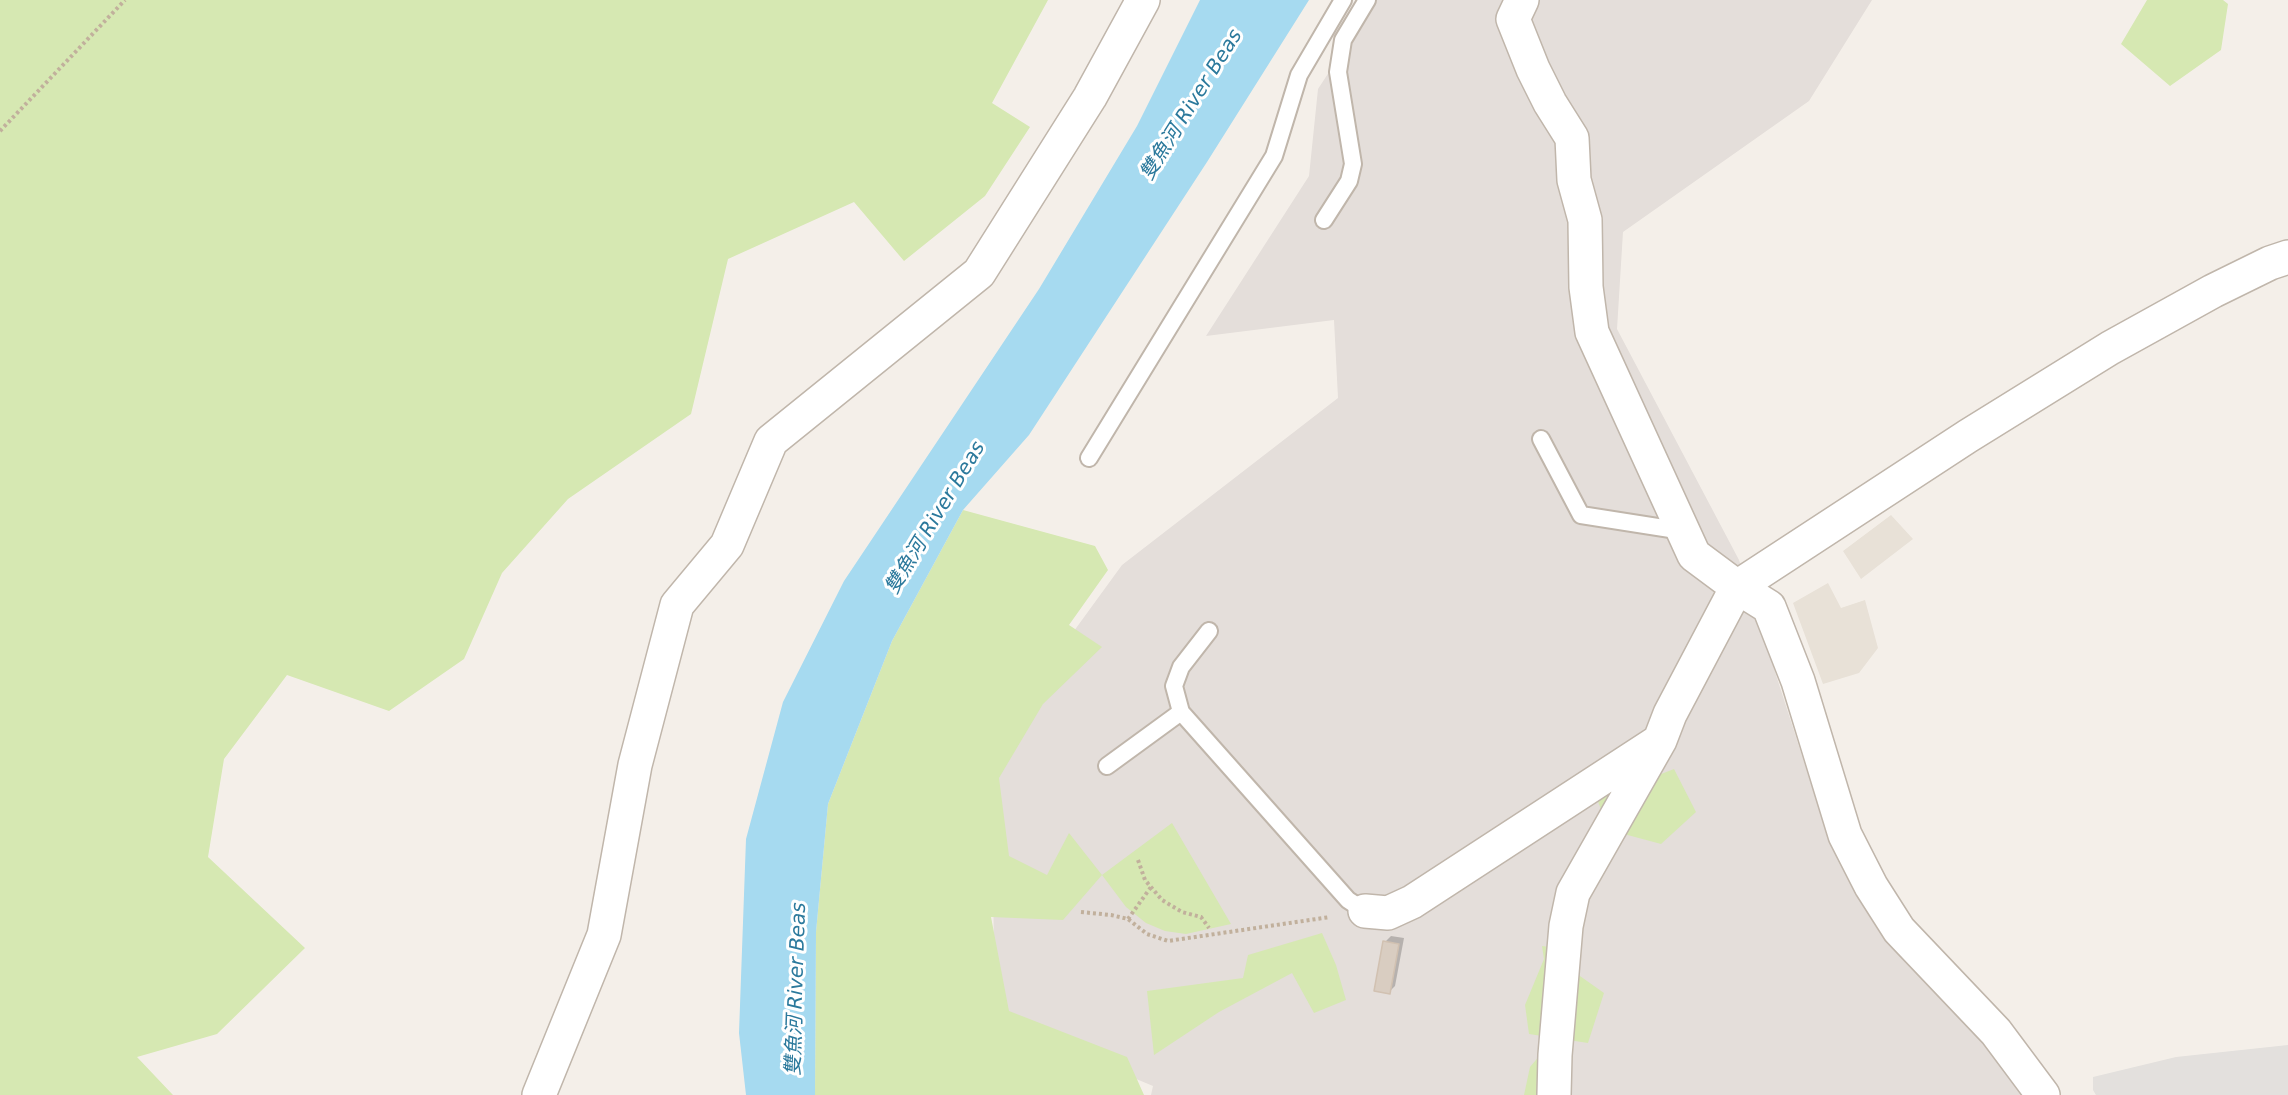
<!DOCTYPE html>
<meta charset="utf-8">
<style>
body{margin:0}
canvas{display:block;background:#f4efe9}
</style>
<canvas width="2288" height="1095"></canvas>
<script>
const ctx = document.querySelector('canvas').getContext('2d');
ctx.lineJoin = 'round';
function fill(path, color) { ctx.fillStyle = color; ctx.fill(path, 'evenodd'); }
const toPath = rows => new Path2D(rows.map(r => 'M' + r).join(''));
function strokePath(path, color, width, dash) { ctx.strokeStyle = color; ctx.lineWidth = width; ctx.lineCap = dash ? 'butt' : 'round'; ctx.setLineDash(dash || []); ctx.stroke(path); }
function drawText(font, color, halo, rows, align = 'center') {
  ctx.font = font + ' "DejaVu Sans","Noto Sans SC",sans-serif'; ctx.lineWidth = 6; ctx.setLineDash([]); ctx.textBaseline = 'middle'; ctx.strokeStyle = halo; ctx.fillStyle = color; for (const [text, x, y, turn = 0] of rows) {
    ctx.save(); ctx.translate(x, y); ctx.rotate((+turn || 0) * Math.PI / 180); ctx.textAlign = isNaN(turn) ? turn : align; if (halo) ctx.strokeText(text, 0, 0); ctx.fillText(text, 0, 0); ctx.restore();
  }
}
fill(toPath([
 [1891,515,1913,539,1861,579,1843,551],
 [1828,583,1841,608,1865,600,1878,648,1859,673,1823,684,1793,603]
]), '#e8e1d7');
fill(toPath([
 [1376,0,1872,0,1809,101,1623,232,1617,329,1739,560,1832,849,2023,1095,1151,1095,1153,1086,995,1020,991,745,1122,565,1338,398,1334,320,1206,336,1309,176,1318,89]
]), '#e4deda');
fill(toPath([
 [0,0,1048,0,992,103,1030,127,985,196,904,261,854,202,728,259,691,414,568,499,502,573,464,659,389,711,287,675,224,759,208,857,305,948,217,1034,137,1057,173,1095,0,1095],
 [2147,0,2223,0,2228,4,2221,50,2170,86,2121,44],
 [963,510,1095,546,1108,570,1069,625,1102,647,1043,704,999,778,1009,856,1047,875,1069,833,1102,875,1172,823,1231,924,1186,934,1165,931,1146,923,1126,907,1102,875,1063,920,991,917,1009,1011,1127,1057,1144,1095,815,1095,816,932,828,804,892,641],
 [1674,769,1696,812,1661,844,1609,830,1597,799],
 [1322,933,1336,965,1346,1000,1314,1013,1292,973,1219,1012,1154,1055,1147,991,1243,978,1248,955],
 [1542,946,1557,948,1570,969,1604,993,1588,1043,1529,1034,1525,1005,1544,959],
 [1541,1054,1550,1095,1524,1095,1530,1067]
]), '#d6e8b2');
fill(toPath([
 [2288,1045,2288,1095,2096,1095,2093,1090,2093,1077,2176,1057]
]), '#e3e0dd');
fill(toPath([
 [1200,0,1309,0,1207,162,1029,435,963,510,892,641,828,804,816,932,815,1095,746,1095,739,1033,746,839,783,702,844,581,1039,289,1137,126]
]), '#a6daf0');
fill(toPath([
 [1391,936,1404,938,1395,986,1389,992,1385,942]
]), '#0003');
const building = toPath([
 [1383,941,1399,944,1390,994,1374,991,1383,941]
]);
fill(building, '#d9cdc1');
strokePath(building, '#d1c1b1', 1.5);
const service = toPath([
 [1324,220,1349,181,1353,164,1338,72,1343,40,1367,0],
 [1541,439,1581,515,1683,531],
 [1089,458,1274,156,1299,75,1343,0],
 [1209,631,1181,667,1174,686,1181,712,1348,900,1365,911],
 [1107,766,1181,712]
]);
const minor = toPath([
 [1522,0,1513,19,1533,69,1550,103,1572,138,1574,180,1585,220,1586,287,1592,332,1694,555,1737,587,1968,436,2110,348,2213,291,2270,263,2288,257],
 [1365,911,1388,913,1412,902,1656,743],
 [539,1095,604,935,635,765,677,605,727,545,771,441,979,273,1090,97,1143,0],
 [1554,1095,1555,1055,1566,926,1573,893,1660,740,1670,714,1737,587,1769,607,1798,681,1845,835,1871,886,1899,930,1996,1032,2043,1095]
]);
strokePath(service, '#c0b6ab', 20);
strokePath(minor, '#c0b6ab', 36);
strokePath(toPath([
 [0,131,125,0],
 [1138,860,1145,880,1162,900,1182,912,1201,917,1209,928],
 [1081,912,1111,915,1128,919,1147,934,1168,941,1330,917],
 [1128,919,1151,887]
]), '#c1b09c', 4, [3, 3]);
strokePath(service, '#fff', 16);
strokePath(minor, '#fff', 33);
drawText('italic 20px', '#2b799c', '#fff', [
 ["雙魚河 River Beas",1192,105,-58],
 ["雙魚河 River Beas",936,518,-59],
 ["雙魚河 River Beas",797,989,-88]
]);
</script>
